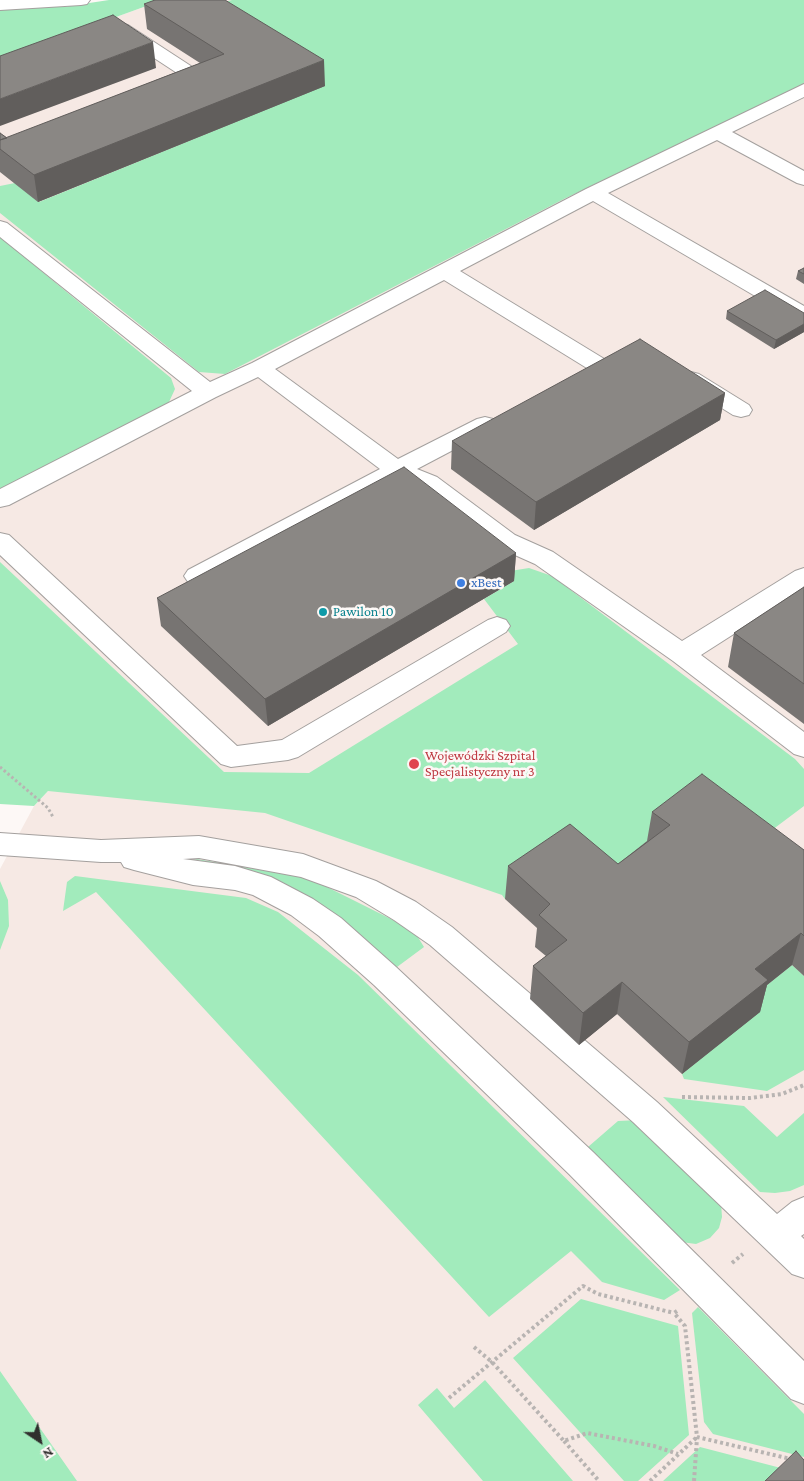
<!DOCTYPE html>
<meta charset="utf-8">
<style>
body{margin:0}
#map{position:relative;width:804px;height:1481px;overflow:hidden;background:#fdf8f6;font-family:"Crimson Pro",serif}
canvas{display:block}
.north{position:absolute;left:15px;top:1416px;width:50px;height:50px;-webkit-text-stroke:4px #fdf8f6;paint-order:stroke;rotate:146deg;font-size:14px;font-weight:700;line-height:20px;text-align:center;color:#302e2d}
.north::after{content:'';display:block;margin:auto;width:18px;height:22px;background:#302e2d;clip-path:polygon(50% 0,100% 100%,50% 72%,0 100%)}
</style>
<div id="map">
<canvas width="804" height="1481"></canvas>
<div class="north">N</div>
</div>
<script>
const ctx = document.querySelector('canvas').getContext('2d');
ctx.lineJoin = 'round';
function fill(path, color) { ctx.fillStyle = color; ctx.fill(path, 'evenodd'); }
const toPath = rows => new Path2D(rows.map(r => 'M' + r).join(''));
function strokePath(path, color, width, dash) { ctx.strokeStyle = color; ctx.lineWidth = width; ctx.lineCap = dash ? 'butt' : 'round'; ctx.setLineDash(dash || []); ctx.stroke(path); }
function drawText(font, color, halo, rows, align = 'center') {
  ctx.font = font + ' "Crimson Pro",serif'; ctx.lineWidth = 5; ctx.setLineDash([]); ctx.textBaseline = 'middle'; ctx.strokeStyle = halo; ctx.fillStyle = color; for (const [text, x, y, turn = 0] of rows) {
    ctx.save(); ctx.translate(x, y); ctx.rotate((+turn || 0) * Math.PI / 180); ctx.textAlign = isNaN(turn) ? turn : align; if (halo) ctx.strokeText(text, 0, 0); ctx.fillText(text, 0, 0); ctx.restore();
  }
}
fill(toPath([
 [163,0,232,0,564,199,804,84,804,1481,0,1481,0,869,34,806,48,791,0,736,0,59]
]), '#f6e9e4');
fill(toPath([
 [109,0,163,0,0,59,0,10,17,7,63,7],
 [232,0,804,0,804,84,564,199,225,374,199,372,0,213,0,186,15,183,39,202,324,86,201,9],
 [0,237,171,378,175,389,169,402,156,414,0,495],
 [0,562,224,772,309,773,518,644,484,599,514,581,504,572,529,568,552,576,795,759,804,769,804,806,748,848,613,897,567,858,505,899,502,895,265,813,48,791,34,806,0,804],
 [185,857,309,878,393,920,416,934,424,947,397,967,381,960,256,874],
 [75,876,246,898,278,912,358,975,680,1290,664,1300,602,1282,571,1251,489,1317,96,892,63,911,67,882],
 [0,881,8,900,9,926,0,950],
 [792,965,804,976,804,1070,767,1091,684,1079,682,1074,759,1012,747,1001],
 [663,1097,744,1106,777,1137,804,1113,804,1185,790,1191,775,1193,760,1192],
 [639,1120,721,1203,722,1217,719,1228,710,1238,696,1244,681,1242,589,1156,588,1147,618,1121],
 [581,1299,678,1326,689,1435,638,1481,624,1481,513,1358],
 [698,1307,804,1414,804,1457,713,1434,704,1422,692,1313],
 [0,1371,77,1481,0,1481],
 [485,1380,573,1481,483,1481,418,1405,437,1388,454,1408],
 [700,1447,804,1474,780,1481,663,1481]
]), '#a2ebbc');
const minor = toPath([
 [0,0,90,0,87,4,81,5,0,10,0,0],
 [122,24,128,25,197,70,200,74,197,78,170,89,163,91,156,89,154,85,156,81,177,73,116,33,113,29,116,25,122,24],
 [804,84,804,97,732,132,804,171,804,185,797,183,717,140,608,193,804,306,804,321,796,320,593,201,460,271,606,360,609,365,606,370,598,372,590,370,444,280,275,369,398,459,477,419,485,417,493,419,497,424,493,429,417,469,437,477,515,535,553,552,682,641,795,571,804,568,804,589,701,655,804,732,804,757,794,754,673,661,535,564,497,547,421,487,398,479,206,582,197,585,188,582,184,576,188,570,380,469,258,377,216,397,9,505,0,507,0,489,192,391,0,237,0,221,7,223,210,382,252,363,586,189,804,84],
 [691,372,699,374,749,405,752,410,749,415,741,417,733,415,683,384,680,379,683,374,691,372],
 [0,533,9,535,237,746,282,740,488,620,497,617,506,620,510,626,506,632,298,757,288,760,231,767,221,764,0,555,0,533],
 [0,833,101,840,199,836,303,854,376,881,416,902,452,927,657,1102,777,1214,792,1202,804,1197,804,1234,801,1236,804,1239,804,1278,792,1274,633,1122,430,945,394,920,356,897,301,877,199,858,183,859,235,866,271,877,313,899,341,918,396,967,593,1152,804,1361,804,1404,791,1399,569,1174,374,985,319,936,291,915,253,895,235,890,193,885,134,870,124,867,121,862,101,862,0,855,0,833]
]);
strokePath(minor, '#a4a09e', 2);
strokePath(toPath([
 [0,767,48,808,53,817]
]), '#b8b4b2', 3, [2.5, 2.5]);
strokePath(toPath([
 [682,1097,750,1098,782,1094,804,1085],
 [732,1263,743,1254],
 [677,1311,674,1313,685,1326,697,1437,791,1459],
 [474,1347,492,1362,564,1441,587,1433,654,1446,678,1454],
 [449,1398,583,1286,598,1294,674,1313],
 [564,1441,599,1481],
 [650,1481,697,1437],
 [694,1481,697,1438]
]), '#b8b4b2', 4, [3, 3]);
fill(minor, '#fff');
fill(toPath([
 [144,4,325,86,38,202,0,172,0,133,7,138,200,63,147,29],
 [804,268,804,284,796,279,798,271],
 [727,311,804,313,804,332,774,349,726,319],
 [725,393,720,420,534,530,451,469,452,441],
 [516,553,514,581,268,726,161,626,157,598],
 [804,587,804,724,728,667,734,633],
 [652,812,804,850,804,976,792,965,767,985,760,1012,682,1074,617,1014,579,1045,530,999,533,966,546,956,535,947,537,928,505,899,508,866,618,864,647,841]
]), '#777472');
fill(toPath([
 [153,42,156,68,0,126,0,99],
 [324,60,325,86,38,202,34,175],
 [804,324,804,332,774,349,776,340],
 [725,393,720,420,534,530,536,502],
 [516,553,514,581,268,726,265,699],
 [801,933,792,965,767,985,760,1012,682,1074,689,1042,755,969],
 [622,982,617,1014,579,1045,583,1013]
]), '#615e5c');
const building = toPath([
 [155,0,225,0,324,60,34,175,0,149,0,140,224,54,144,4,155,0],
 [113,15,153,42,0,99,0,56,113,15],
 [0,133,7,138,0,140,0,133],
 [804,268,804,274,798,271,804,268],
 [765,290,804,313,804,324,776,340,727,311,765,290],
 [640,339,725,393,536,502,452,441,640,339],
 [404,467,516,553,265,699,157,598,404,467],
 [804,587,804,684,734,633,804,587],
 [702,774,804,850,804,936,801,933,755,969,768,980,689,1042,622,982,583,1013,533,966,567,940,539,915,550,904,508,866,570,824,618,864,670,825,652,812,702,774],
 [796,1451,804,1460,804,1481,765,1481,796,1451]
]);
fill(building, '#8a8784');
strokePath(building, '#615e5c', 1);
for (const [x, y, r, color] of [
 [461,583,5,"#3f7fe0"],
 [323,612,5,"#0f9aa8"],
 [414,764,6,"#e0444e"]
]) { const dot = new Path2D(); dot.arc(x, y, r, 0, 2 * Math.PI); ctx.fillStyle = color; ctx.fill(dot); strokePath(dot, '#fdf8f6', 2); }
drawText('14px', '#366cbe', '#fdf8f6', [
 ["xBest",471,583]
], 'left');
drawText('14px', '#0d838f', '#fdf8f6', [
 ["Pawilon 10",333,612]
], 'left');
drawText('14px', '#be3a42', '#fdf8f6', [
 ["Wojewódzki Szpital",425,756],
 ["Specjalistyczny nr 3",425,772]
], 'left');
</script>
